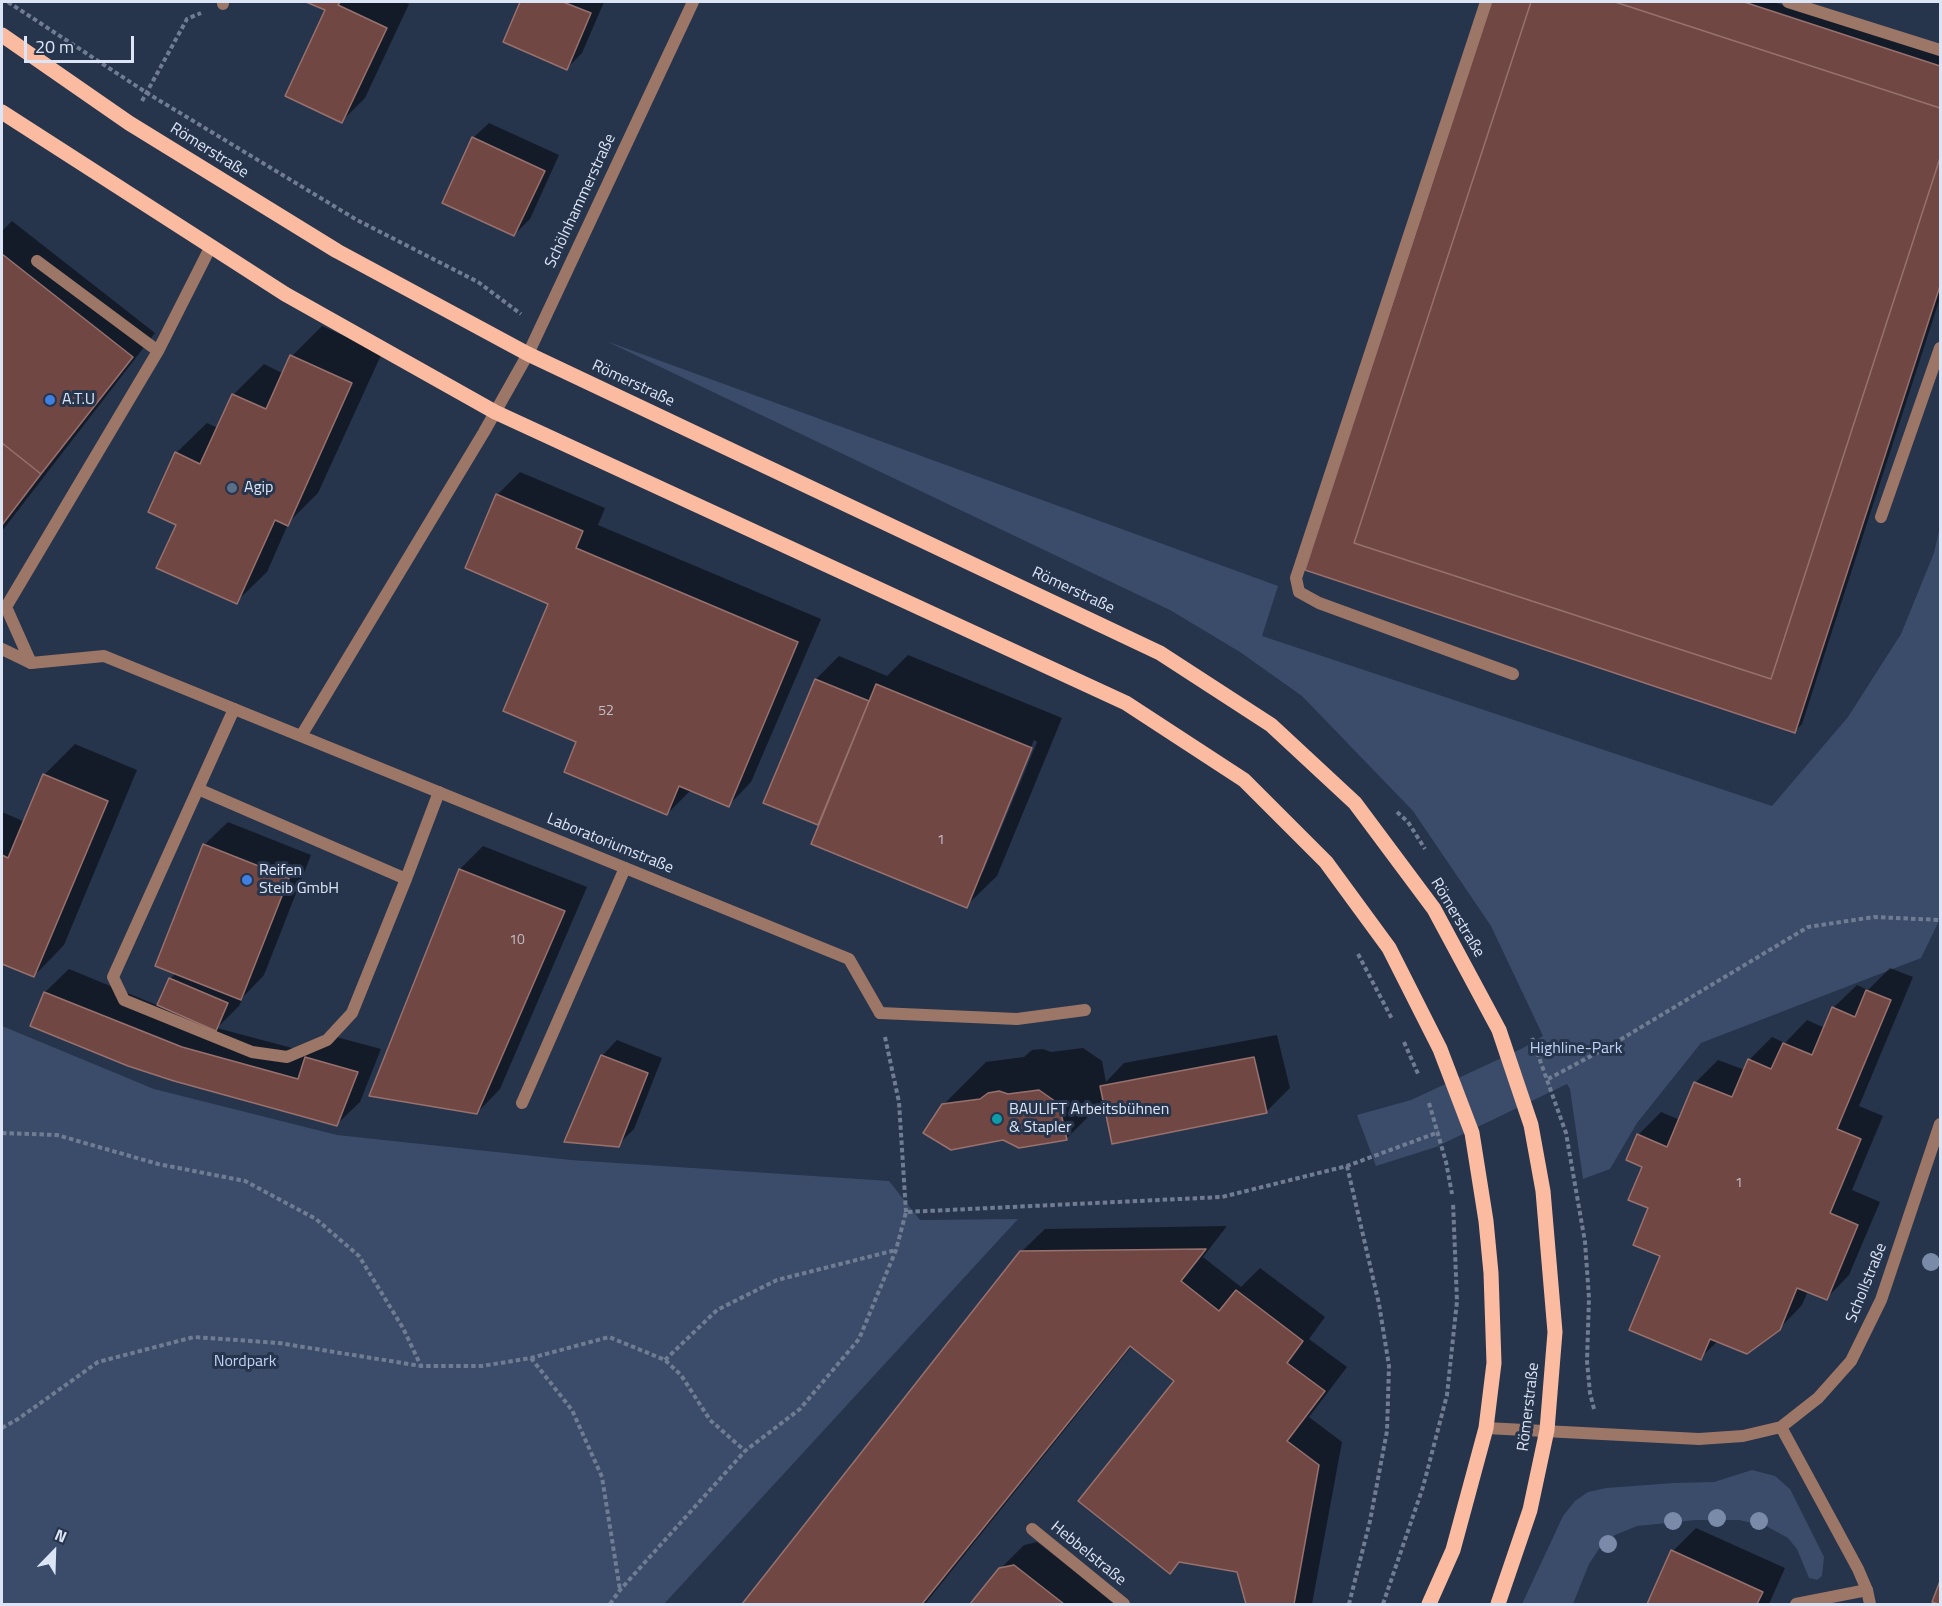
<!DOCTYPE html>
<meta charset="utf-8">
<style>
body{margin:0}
#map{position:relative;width:1942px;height:1606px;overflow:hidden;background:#26344c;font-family:"Titillium Web",sans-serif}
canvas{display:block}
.frame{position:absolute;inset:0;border:3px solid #dce5f5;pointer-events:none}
.north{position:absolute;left:24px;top:1522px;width:60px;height:60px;-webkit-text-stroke:4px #26344c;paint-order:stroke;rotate:23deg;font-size:16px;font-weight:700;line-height:24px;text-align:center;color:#dce5f5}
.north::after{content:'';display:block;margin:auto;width:21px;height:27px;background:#dce5f5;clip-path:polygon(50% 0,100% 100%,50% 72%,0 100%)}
.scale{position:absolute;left:24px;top:36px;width:110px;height:27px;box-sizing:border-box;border:3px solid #dce5f5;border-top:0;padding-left:8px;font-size:18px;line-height:21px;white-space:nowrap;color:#dce5f5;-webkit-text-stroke:4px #26344c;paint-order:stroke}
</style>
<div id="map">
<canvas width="1942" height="1606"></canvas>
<div class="frame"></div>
<div class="north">N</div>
<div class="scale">20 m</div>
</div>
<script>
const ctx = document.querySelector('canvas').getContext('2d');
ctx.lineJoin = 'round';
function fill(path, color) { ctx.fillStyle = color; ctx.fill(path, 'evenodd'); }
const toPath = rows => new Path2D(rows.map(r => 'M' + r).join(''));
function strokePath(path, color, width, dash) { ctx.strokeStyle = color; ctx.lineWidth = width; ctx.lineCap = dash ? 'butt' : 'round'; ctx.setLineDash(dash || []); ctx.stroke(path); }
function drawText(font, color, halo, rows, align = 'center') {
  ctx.font = font + ' "Titillium Web",sans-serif'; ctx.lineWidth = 6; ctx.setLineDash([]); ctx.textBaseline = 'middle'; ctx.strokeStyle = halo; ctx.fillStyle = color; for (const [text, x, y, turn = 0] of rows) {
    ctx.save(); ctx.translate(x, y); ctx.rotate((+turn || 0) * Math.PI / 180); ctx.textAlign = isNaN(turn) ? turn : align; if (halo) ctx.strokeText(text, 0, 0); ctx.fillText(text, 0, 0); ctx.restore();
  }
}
fill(toPath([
 [606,341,1278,586,1262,636,1772,806,1848,717,1901,634,1934,553,1940,527,1940,919,1921,958,1701,1043,1637,1123,1610,1169,1583,1179,1570,1089,1567,1084,1436,1147,1376,1166,1357,1115,1411,1100,1523,1048,1543,1036,1491,926,1413,811,1302,696,1240,652,1170,610],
 [2,1026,154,1089,337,1135,571,1160,889,1181,920,1220,1018,1219,664,1604,2,1604],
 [1752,1470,1775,1476,1790,1489,1824,1557,1822,1576,1817,1580,1809,1578,1797,1549,1788,1538,1766,1526,1739,1520,1696,1520,1637,1526,1615,1535,1601,1546,1589,1564,1573,1604,1522,1604,1563,1516,1575,1501,1588,1492,1606,1488,1674,1483,1714,1482]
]), '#3b4c6a');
fill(toPath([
 [309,2,404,2,409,4,365,98,342,121,327,10],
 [522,2,604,2,582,53,567,68,505,42],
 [1493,2,1773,2,1940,56,1940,298,1802,724,1795,731,1307,569],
 [489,123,559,155,530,219,514,235,473,138],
 [12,221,155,333,2,531,2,231],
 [322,326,382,353,318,493,289,522,267,572,236,602,178,524,176,453,207,423,218,428,233,395,264,364,284,374,292,356],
 [520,472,605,508,598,525,821,619,751,782,728,806,691,790,667,814,578,741,550,603,497,495],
 [908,655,1062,718,997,876,966,906,823,818,817,824,816,679,839,656,887,676],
 [1034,740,1037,742,983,872,980,872],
 [75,744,137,770,64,945,34,976,2,962,2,812,25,822,44,775],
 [228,822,311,855,264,975,244,996,239,1006,217,1028,311,1053,329,1035,381,1049,360,1102,336,1125,32,1025,45,992,69,969,159,1006,171,978,176,973,204,845],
 [483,846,587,887,500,1089,477,1113,460,869],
 [1890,968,1913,977,1859,1106,1883,1116,1852,1190,1880,1202,1849,1275,1826,1299,1808,1291,1802,1305,1779,1329,1718,1341,1700,1358,1650,1207,1638,1135,1661,1112,1680,1120,1695,1083,1718,1060,1745,1070,1749,1060,1772,1037,1785,1043,1807,1020,1825,1028,1833,1008,1857,985,1868,990],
 [1277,1035,1290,1088,1266,1112,1104,1101,1066,1139,943,1105,986,1062,1024,1057,1032,1050,1043,1049,1051,1052,1083,1048,1102,1061,1106,1082,1124,1063],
 [617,1040,662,1058,634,1129,618,1145,602,1056],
 [1227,1226,1203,1257,1241,1287,1260,1268,1325,1317,1309,1339,1347,1367,1309,1417,1342,1442,1312,1604,1247,1604,1238,1571,1181,1561,1170,1572,1176,1381,1132,1346,925,1604,744,1604,1021,1252,1045,1229],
 [1696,1528,1785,1568,1769,1604,1648,1604,1673,1551],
 [1037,1542,1117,1604,972,1604,1000,1569,1024,1545]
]), '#0007');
const building = toPath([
 [306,2,340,2,338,5,387,28,342,123,285,96,325,10,306,2],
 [520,2,563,2,591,13,567,70,503,42,520,2],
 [1491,2,1531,2,1354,543,1771,679,1940,158,1940,286,1795,733,1305,570,1491,2],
 [1531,2,1615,2,1940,108,1940,158,1771,679,1354,543,1531,2],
 [1615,2,1744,2,1940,66,1940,108,1615,2],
 [472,137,545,171,514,236,442,203,472,137],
 [2,254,133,357,41,474,2,443,2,254],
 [290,355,352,383,288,526,275,520,237,604,156,568,176,525,148,512,175,452,200,464,232,394,266,409,290,355],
 [2,443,41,474,2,525,2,443],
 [496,494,583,531,576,548,798,642,729,807,679,786,667,815,564,772,576,742,503,711,548,604,465,568,496,494],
 [815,679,869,701,818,825,763,803,815,679],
 [876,684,1032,748,967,908,811,844,876,684],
 [43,774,108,801,34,977,2,964,2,855,8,858,43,774],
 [203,844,289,878,241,1000,155,966,203,844],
 [459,869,565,911,477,1114,369,1096,459,869],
 [169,978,228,1003,216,1031,157,1005,169,978],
 [1866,990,1891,1000,1837,1129,1861,1139,1830,1213,1858,1225,1827,1300,1797,1288,1780,1330,1747,1354,1710,1339,1701,1360,1629,1330,1660,1256,1633,1245,1648,1208,1628,1200,1642,1167,1626,1160,1637,1134,1667,1147,1694,1082,1732,1097,1748,1059,1771,1069,1783,1043,1812,1055,1832,1007,1855,1017,1866,990],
 [44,992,182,1047,298,1079,305,1057,358,1072,337,1126,174,1081,128,1066,30,1026,44,992],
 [601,1055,648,1073,619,1147,564,1142,601,1055],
 [1254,1057,1267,1113,1112,1144,1100,1086,1254,1057],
 [1039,1090,1059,1104,1067,1140,1019,1148,1003,1140,951,1150,923,1133,942,1104,980,1099,988,1093,999,1091,1008,1094,1039,1090],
 [1206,1249,1181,1281,1219,1311,1236,1290,1303,1341,1287,1363,1325,1391,1287,1441,1319,1465,1294,1604,1246,1604,1237,1572,1179,1562,1170,1574,1078,1501,1174,1381,1130,1346,922,1604,742,1604,1020,1251,1206,1249],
 [1671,1550,1763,1592,1757,1604,1647,1604,1671,1550],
 [1014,1565,1064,1604,970,1604,999,1568,1014,1565],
 [1940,1581,1940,1604,1938,1604,1932,1602,1940,1581]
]);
fill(building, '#714743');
strokePath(building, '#97716e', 1.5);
strokePath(toPath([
 [8,2,147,93,357,220,478,282,521,314],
 [142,101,187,19,201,13],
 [1397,812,1408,822,1425,849],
 [1358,954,1392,1019],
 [885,1037,899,1102,906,1212],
 [1532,1038,1566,1133,1585,1242,1589,1298,1587,1361,1590,1393,1594,1409],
 [1404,1042,1419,1076],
 [1548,1079,1608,1047,1808,927,1874,917,1940,920],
 [1429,1103,1446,1162,1452,1194],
 [2,1133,57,1135,158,1164,245,1181,316,1219,359,1256,403,1328,421,1366],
 [1347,1166,1379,1304,1389,1366,1387,1431,1370,1521,1349,1604],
 [531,1358,572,1410,602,1477,620,1590],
 [665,1360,717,1310,777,1280,896,1250],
 [2,1428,18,1419,98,1362,194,1337,279,1343,421,1366,482,1366,531,1358,609,1337,665,1360,681,1375,710,1420,745,1451],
 [610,1604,620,1590,745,1451,800,1409,859,1339,896,1250,906,1212,1222,1197,1347,1166,1439,1132],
 [1383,1604,1423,1487,1447,1395,1457,1301,1453,1202]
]), '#707c91', 4, [4.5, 3]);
strokePath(toPath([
 [1486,2,1296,578,1299,592,1319,603,1513,674],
 [1788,2,1940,50],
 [37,261,158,351],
 [1881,517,1940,348],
 [2,649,31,663],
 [31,663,6,607,158,351,211,246],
 [234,709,113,977,124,1000,252,1052,287,1057,327,1040,352,1013,406,879,439,792],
 [198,789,406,879],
 [880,1013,1017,1019,1085,1010],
 [522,1103,625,868],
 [1032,1529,1124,1604],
 [1796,1604,1867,1590]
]), '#9c7666', 12);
strokePath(toPath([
 [223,4,223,2],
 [31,663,104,656,849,959,880,1013],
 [301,736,484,432,528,354,693,2],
 [1781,1427,1858,1569,1867,1590,1870,1604],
 [1486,1428,1699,1439,1743,1436,1781,1427,1818,1398,1851,1361,1881,1300,1940,1124]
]), '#9c7666', 12);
strokePath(toPath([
 [2,35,129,123,337,251,528,354,1160,653,1271,725,1355,803,1434,909,1499,1030,1531,1125,1543,1191,1555,1332,1547,1430,1530,1510,1498,1604],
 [2,112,285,294,495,412,1126,703,1244,780,1326,862,1389,948,1440,1049,1472,1133,1486,1221,1491,1273,1494,1363,1486,1428,1453,1550,1429,1604]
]), '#fabba1', 15);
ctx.fillStyle = '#7a8ba9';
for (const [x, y] of [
 [1931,1262],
 [1717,1518],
 [1673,1521],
 [1759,1521],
 [1608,1544]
]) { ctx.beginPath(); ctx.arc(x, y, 9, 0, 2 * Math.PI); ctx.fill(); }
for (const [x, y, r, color] of [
 [50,400,6,"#3f7fe0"],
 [232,488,6,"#5c6f8a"],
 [247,880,6,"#3f7fe0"],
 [997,1119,6,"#0f9aa8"]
]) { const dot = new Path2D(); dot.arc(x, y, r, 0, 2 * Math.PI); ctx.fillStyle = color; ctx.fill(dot); strokePath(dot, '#26344c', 2); }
drawText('14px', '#c1bec8', null, [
 ["52",606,712],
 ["1",941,841],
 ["10",517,941],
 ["1",1739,1184]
]);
drawText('16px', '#dce5f5', '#26344c', [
 ["Römerstraße",209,151,32],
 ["Schölnhammerstraße",581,201,-65],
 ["Römerstraße",633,384,25],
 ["Römerstraße",1073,591,25],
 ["Laboratoriumstraße",610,844,22],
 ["Römerstraße",1457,918,59],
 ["Schollstraße",1867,1283,-68],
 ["Römerstraße",1529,1407,-83],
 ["Hebbelstraße",1088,1554,39]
]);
drawText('16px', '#dce5f5', '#26344c', [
 ["A.T.U",62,400],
 ["Agip",244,488],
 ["Reifen",259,871],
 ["Steib GmbH",259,889],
 ["BAULIFT Arbeitsbühnen",1009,1110],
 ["& Stapler",1009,1128]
], 'left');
drawText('16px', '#bed2f5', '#26344c', [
 ["Highline-Park",1576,1049],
 ["Nordpark",245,1362]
]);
</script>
